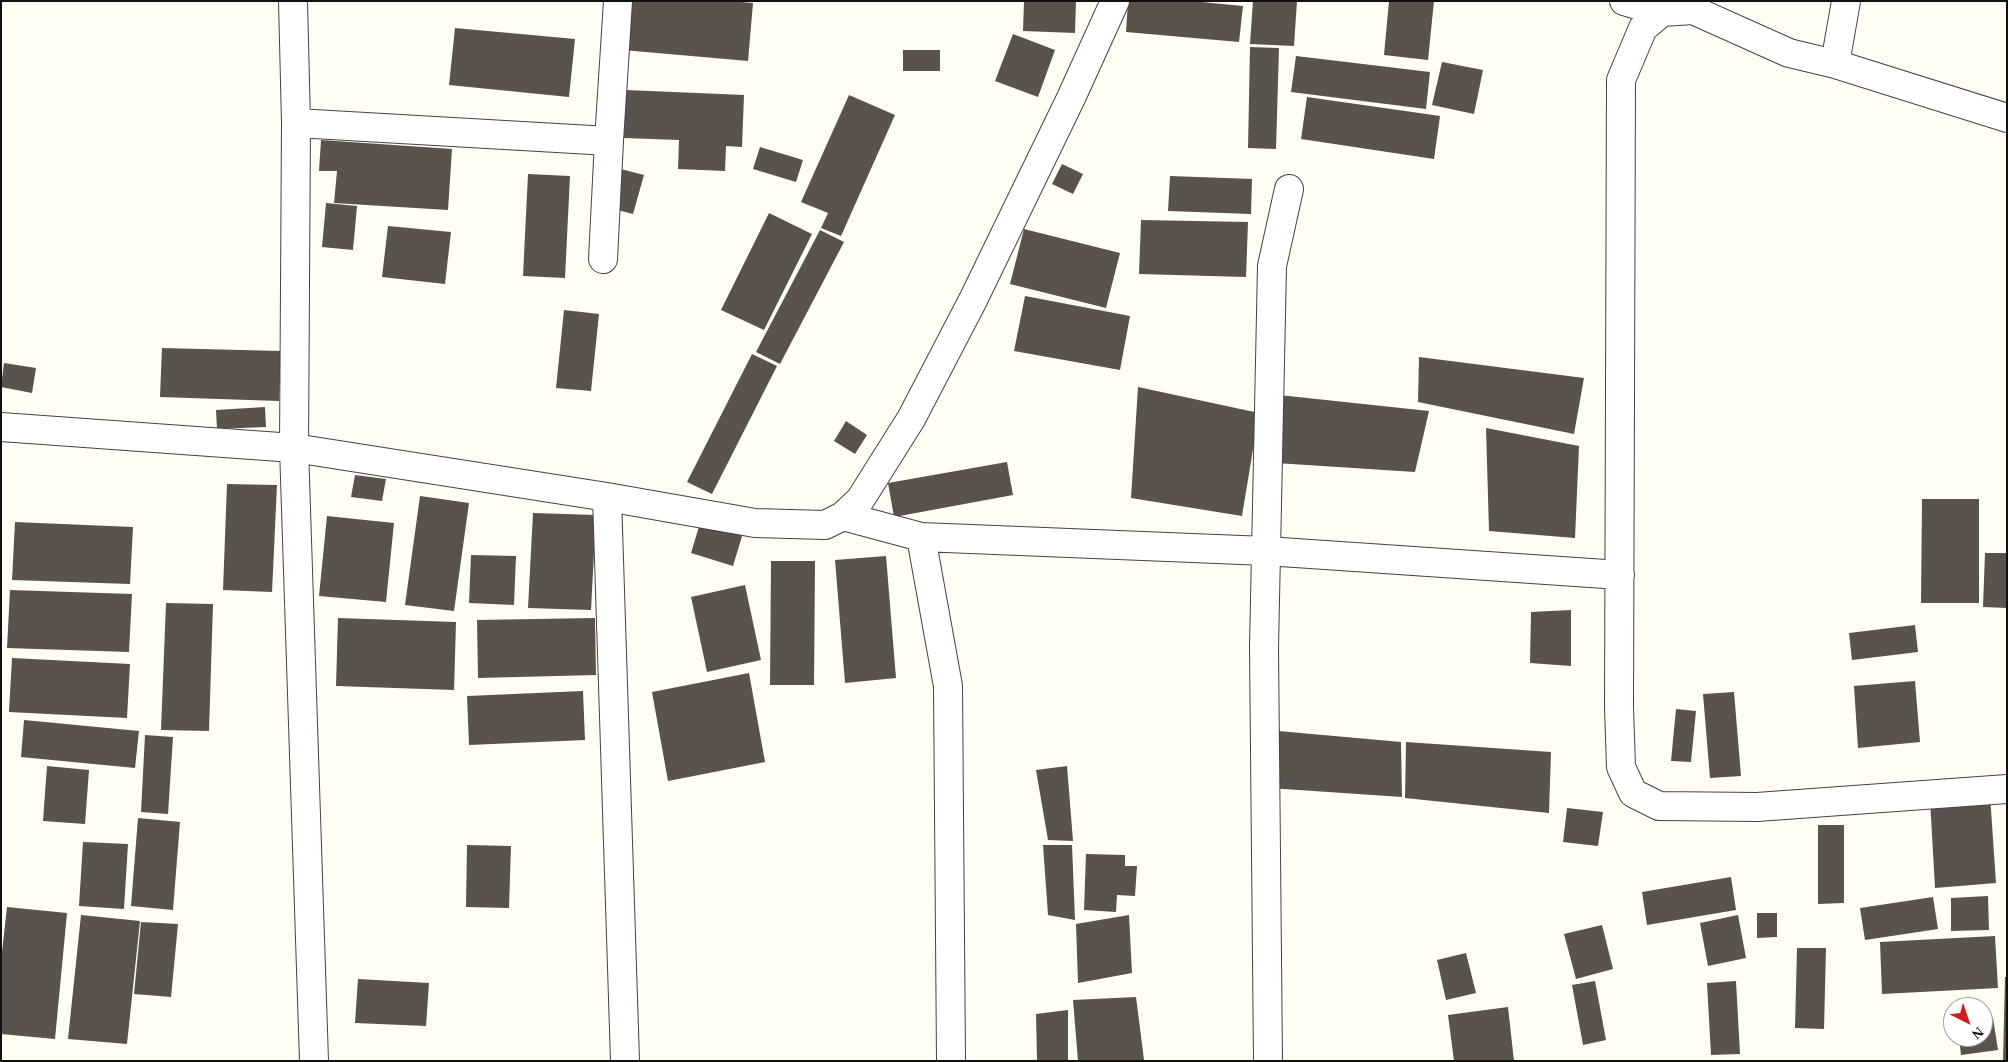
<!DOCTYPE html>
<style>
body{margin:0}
#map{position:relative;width:2008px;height:1062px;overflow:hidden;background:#fffdf4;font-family:Georgia,serif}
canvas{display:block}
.frame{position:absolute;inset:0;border:2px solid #101010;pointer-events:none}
.north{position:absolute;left:1943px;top:997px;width:50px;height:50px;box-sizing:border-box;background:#fff;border:1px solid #9f9f9f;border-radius:50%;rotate:139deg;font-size:14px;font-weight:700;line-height:20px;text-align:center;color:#101010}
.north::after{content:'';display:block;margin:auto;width:18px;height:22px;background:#ce1d1b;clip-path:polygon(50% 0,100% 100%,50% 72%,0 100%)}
</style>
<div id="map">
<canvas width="2008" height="1062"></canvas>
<div class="frame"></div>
<div class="north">N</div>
</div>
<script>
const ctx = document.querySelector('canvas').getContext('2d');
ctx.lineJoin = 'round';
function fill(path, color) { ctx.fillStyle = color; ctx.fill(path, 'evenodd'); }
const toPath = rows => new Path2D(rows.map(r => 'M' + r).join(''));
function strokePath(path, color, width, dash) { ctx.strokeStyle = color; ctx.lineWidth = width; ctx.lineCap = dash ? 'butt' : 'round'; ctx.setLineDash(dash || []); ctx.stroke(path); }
fill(toPath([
 [628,1,730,1,753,3,748,61,623,50],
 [1024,1,1076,1,1075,33,1023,31],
 [1128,1,1191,1,1243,6,1239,42,1126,32],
 [1253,1,1297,1,1294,46,1250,44],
 [1389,1,1434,1,1428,60,1384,55],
 [455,28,575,39,569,97,449,85],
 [1013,34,1055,50,1038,97,995,81],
 [1250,47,1279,48,1276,149,1248,148],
 [903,50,940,50,940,71,903,71],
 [1296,56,1430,72,1426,109,1291,92],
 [1442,62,1483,70,1474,114,1432,105],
 [626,90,744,95,742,147,726,146,725,171,678,169,679,140,624,138],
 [849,95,895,115,841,236,821,228,828,213,801,202],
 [1307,97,1440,116,1434,159,1301,139],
 [321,140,452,149,448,210,334,203,337,171,319,171],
 [760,147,803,160,796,182,753,169],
 [1062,164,1083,174,1073,194,1052,184],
 [617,168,644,175,633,214,606,207],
 [528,174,570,176,565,278,523,276],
 [1170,176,1252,179,1251,214,1168,211],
 [326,203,357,206,353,250,322,247],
 [769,213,812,234,764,330,721,310],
 [1141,220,1248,222,1246,277,1139,274],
 [388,226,451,232,445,284,382,277],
 [1024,229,1120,253,1106,308,1010,284],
 [820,230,844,242,780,364,756,352],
 [1025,296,1130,316,1120,370,1014,351],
 [564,310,599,314,591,391,556,388],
 [162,348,281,351,279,401,160,397],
 [752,354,777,366,712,494,687,482],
 [1419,357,1584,378,1574,434,1418,402],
 [4,363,36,368,32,393,1,387],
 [1138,387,1259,413,1242,516,1131,498],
 [1279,395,1429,411,1415,472,1276,463],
 [265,407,266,427,217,429,216,410],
 [846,421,867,435,855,454,834,441],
 [1486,428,1579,446,1575,538,1489,531],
 [1007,462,1013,495,894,517,888,483],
 [355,475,386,479,382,501,351,497],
 [227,484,277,485,272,592,223,590],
 [420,496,469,503,454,611,405,605],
 [1922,499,1979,499,1979,603,1921,603],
 [533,513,596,515,591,610,528,608],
 [327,516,394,523,386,602,319,596],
 [701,520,743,533,733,566,691,553],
 [15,522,133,527,130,584,12,580],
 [1985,553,2007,553,2007,608,1983,607],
 [471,555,516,556,514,605,469,603],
 [886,556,896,678,845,683,835,560],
 [771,561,815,561,814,685,770,685],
 [745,585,761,660,707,672,691,597],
 [10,590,132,594,129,652,7,648],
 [166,603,213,604,209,731,161,730],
 [1571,610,1571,666,1530,663,1531,612],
 [338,618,456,622,454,690,336,686],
 [595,618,596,675,478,678,477,620],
 [1915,625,1918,652,1852,660,1849,633],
 [12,658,130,664,127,718,9,712],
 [749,673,765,762,668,781,652,692],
 [1915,681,1920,742,1858,748,1854,686],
 [583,691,585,740,469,745,467,696],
 [1734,692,1741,776,1710,778,1703,694],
 [1676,709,1696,711,1691,762,1671,761],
 [24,720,139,731,135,768,21,757],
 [1267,730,1401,742,1402,797,1269,788],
 [145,735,173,737,168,814,141,812],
 [1406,742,1551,752,1549,813,1405,798],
 [47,766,89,770,85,824,43,821],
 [1067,766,1073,841,1048,840,1036,770],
 [1990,795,1996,883,1935,888,1930,799],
 [1567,808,1603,812,1598,846,1563,842],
 [138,818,180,822,173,910,131,906],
 [1818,825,1844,825,1844,903,1818,904],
 [83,842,128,844,124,909,79,906],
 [467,845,511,846,509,908,466,907],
 [1043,845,1072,845,1075,920,1048,915],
 [1086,854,1125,855,1125,866,1137,866,1135,896,1117,895,1116,912,1084,910],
 [1731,877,1736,910,1647,925,1642,892],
 [1988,896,1989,930,1951,931,1951,898],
 [1933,897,1938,929,1865,940,1860,908],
 [7,907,67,913,55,1039,1,1034,1,961],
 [1757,913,1777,913,1777,937,1757,938],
 [81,915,140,921,127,1044,68,1039],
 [1129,915,1132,973,1078,983,1076,924],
 [1738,915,1746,958,1708,966,1700,923],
 [141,922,178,924,171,997,134,994],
 [1602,925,1613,969,1576,979,1564,934],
 [1995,936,1998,988,1882,994,1880,942],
 [1797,948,1826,948,1824,1029,1795,1028],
 [1466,953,1476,993,1446,1000,1437,960],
 [2005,977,2007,977,2007,1061,2003,1061],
 [358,979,429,983,426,1026,355,1023],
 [1595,981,1606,1040,1583,1045,1572,985],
 [1736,981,1740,1054,1711,1055,1707,983],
 [1136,997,1144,1060,1078,1061,1073,1000],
 [1508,1007,1514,1061,1454,1061,1448,1015],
 [1068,1010,1068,1061,1037,1061,1036,1014],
 [1993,1018,1998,1050,1961,1055,1959,1037,1983,1037,1983,1019]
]), '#5a524c');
const street = toPath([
 [293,1,296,123,294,448,314,1061],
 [1624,1,1662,12,1693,10,1789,53,1835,64,2007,118],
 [1662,12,1643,28,1621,80,1619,707,1621,767,1633,793,1659,806,1757,807,2007,789],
 [1835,64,1846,1],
 [296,123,609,141,603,259],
 [609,141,618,1],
 [1,427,294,448,607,497,755,523,825,525,843,516,860,500,911,419,973,300,1071,98,1115,1],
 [607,497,625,1061],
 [843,516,921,537,1266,551,1620,575],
 [921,537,948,686,951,1061],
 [1268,1061,1264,648,1272,266,1289,189]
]);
strokePath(street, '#434343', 30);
strokePath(street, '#fff', 28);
</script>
